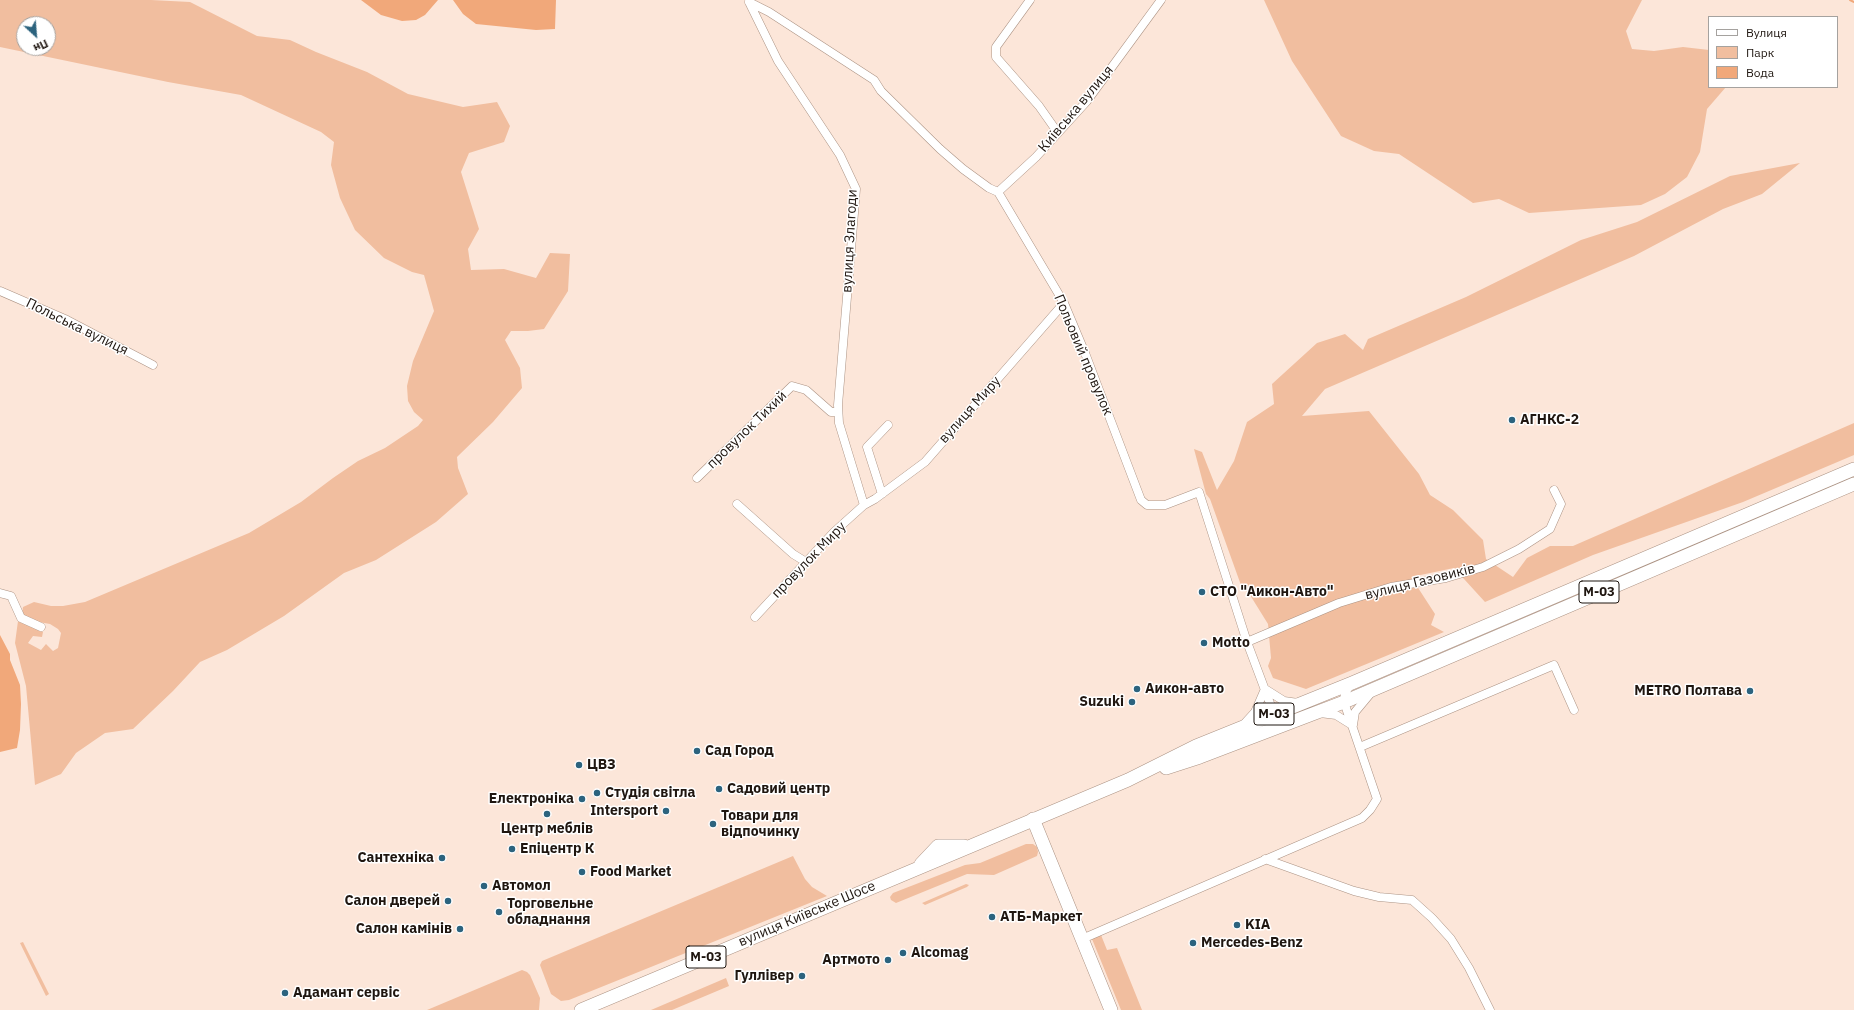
<!DOCTYPE html>
<meta charset="utf-8">
<style>
body{margin:0}
#map{position:relative;width:1854px;height:1010px;overflow:hidden;background:#fce6d9;font-family:"IBM Plex Sans",sans-serif}
canvas{display:block}
.legend{position:absolute;left:1708px;top:16px;width:130px;height:72px;box-sizing:border-box;background:#fff;border:1px solid #a5a29f;margin:0;padding:5px 7px;list-style:none;font-size:12px;color:#1f1610}
.legend li{display:flex;align-items:center;gap:8px;height:20px}
.legend b{width:20px;border:1px solid #a5a29f}
.north{position:absolute;left:16px;top:16px;width:40px;height:40px;box-sizing:border-box;background:#fff;border:1px solid #a5a29f;border-radius:50%;rotate:154deg;font-size:11px;font-weight:700;line-height:16px;text-align:center;color:#1f1610}
.north::after{content:'';display:block;margin:auto;width:14px;height:18px;background:#2c637e;clip-path:polygon(50% 0,100% 100%,50% 72%,0 100%)}
</style>
<div id="map">
<canvas width="1854" height="1010"></canvas>
<ul class="legend">
<li><b style="height:5px;background:#fff"></b>Вулиця</li>
<li><b style="height:11px;background:#f1be9f"></b>Парк</li>
<li><b style="height:11px;background:#f1a87a"></b>Вода</li>
</ul>
<div class="north">Пн</div>
</div>
<script>
const ctx = document.querySelector('canvas').getContext('2d');
ctx.lineJoin = 'round';
function fill(path, color) { ctx.fillStyle = color; ctx.fill(path, 'evenodd'); }
const toPath = rows => new Path2D(rows.map(r => 'M' + r).join(''));
function strokePath(path, color, width, dash) { ctx.strokeStyle = color; ctx.lineWidth = width; ctx.lineCap = dash ? 'butt' : 'round'; ctx.setLineDash(dash || []); ctx.stroke(path); }
function drawText(font, color, halo, rows, align = 'center') {
  ctx.font = font + ' "IBM Plex Sans",sans-serif'; ctx.lineWidth = 3; ctx.setLineDash([]); ctx.textBaseline = 'middle'; ctx.strokeStyle = halo; ctx.fillStyle = color; for (const [text, x, y, turn = 0] of rows) {
    ctx.save(); ctx.translate(x, y); ctx.rotate((+turn || 0) * Math.PI / 180); ctx.textAlign = isNaN(turn) ? turn : align; if (halo) ctx.strokeText(text, 0, 0); ctx.fillText(text, 0, 0); ctx.restore();
  }
}
fill(toPath([
 [0,0,151,0,190,2,257,36,290,40,316,52,367,72,408,94,463,107,497,102,510,126,504,142,469,153,461,172,479,229,468,249,471,270,504,269,536,278,550,253,570,254,568,291,544,329,528,331,511,331,505,340,520,368,522,388,493,422,457,457,458,468,468,494,436,522,376,560,344,573,284,616,227,650,200,662,173,691,133,729,105,733,76,753,61,774,35,785,26,686,15,643,18,621,43,632,42,637,33,636,28,643,41,650,46,644,53,651,58,648,61,633,58,629,50,624,39,622,22,615,23,607,34,602,51,606,63,606,85,602,249,533,301,502,333,478,358,461,385,448,418,426,423,420,414,412,408,401,407,386,413,361,434,311,424,275,412,272,384,258,355,230,340,198,331,165,334,142,321,132,241,95,168,82,0,47],
 [24,24,48,24,48,48,24,48],
 [1264,0,1642,0,1626,31,1632,49,1654,51,1683,47,1709,50,1709,87,1726,87,1707,109,1700,152,1687,177,1665,194,1641,205,1529,213,1499,199,1473,203,1399,154,1374,151,1341,136,1292,61],
 [1800,163,1762,194,1723,209,1634,256,1325,389,1302,416,1369,411,1419,474,1430,495,1453,510,1483,540,1486,559,1513,577,1527,558,1550,546,1573,546,1854,423,1854,455,1743,502,1593,555,1485,602,1454,568,1411,577,1435,614,1431,625,1444,632,1306,689,1273,678,1268,666,1271,658,1268,624,1250,595,1242,588,1210,499,1206,494,1194,449,1202,452,1217,490,1234,461,1247,422,1274,404,1272,384,1317,343,1345,334,1363,350,1368,339,1466,297,1581,240,1637,222,1730,176],
 [1026,844,1033,844,1037,847,1038,852,1037,856,994,875,967,874,896,903,891,900,890,897,893,893,965,865,980,863],
 [793,856,805,879,812,887,827,896,569,1000,561,1001,551,994,540,965,542,961],
 [966,884,969,885,967,887,925,905,922,903],
 [1101,935,1107,950,1117,948,1142,1010,1121,1010,1092,939],
 [23,942,49,994,46,996,20,943],
 [522,970,527,972,530,975,540,998,539,1010,427,1010],
 [726,978,729,986,672,1010,651,1010]
]), '#f1be9f');
fill(toPath([
 [361,0,438,0,425,15,416,20,402,21,381,15],
 [453,0,556,0,555,29,536,30,476,24,463,14],
 [0,635,10,654,10,660,20,685,21,704,20,730,17,748,0,752]
]), '#f1a87a');
strokePath(toPath([
 [1850,0,1854,2]
]), '#f1a87a', 2);
const minor = toPath([
 [1030,0,996,47,996,57,1039,106,1058,133],
 [749,2,769,12,874,80,881,91,940,149,963,169,989,188,998,192,1064,303,1085,353,1141,500,1147,505,1165,505,1199,492,1247,642,1274,714],
 [749,2,778,61,840,155,856,189,838,405,839,423,864,505],
 [998,192,1036,157,1087,101,1161,0],
 [0,291,67,320,153,365],
 [697,478,792,386,806,390,831,412,838,412],
 [882,494,867,447,888,425],
 [737,504,793,554,806,562],
 [0,593,11,596,21,618,41,627],
 [755,617,834,532,864,505,875,499,925,462,1064,303],
 [1247,642,1339,603,1391,587,1446,578,1483,567,1519,549,1550,529,1561,504,1554,490],
 [1320,713,1336,715,1352,725],
 [1245,723,1255,712,1265,689,1284,701,1298,703],
 [1353,725,1355,712,1370,694],
 [1360,747,1554,665,1574,710],
 [1265,859,1354,891,1379,897,1412,900,1432,918,1451,939,1469,968,1490,1010],
 [1082,939,1362,818,1370,810,1377,799,1344,702,1345,693,1351,684]
]);
const primary = toPath([
 [1033,819,1111,1010]
]);
const trunk = toPath([
 [1166,768,1200,757,1344,702,1854,484],
 [921,864,938,846,964,846],
 [581,1010,1128,780,1196,746,1352,683,1854,469]
]);
strokePath(minor, '#ac9384', 9);
strokePath(primary, '#ac9384', 14);
strokePath(trunk, '#ac9384', 14);
strokePath(minor, '#fff', 8);
strokePath(primary, '#fff', 13);
strokePath(trunk, '#fff', 13);
for (const [x, y, r, color] of [
 [1512,420,4,"#2c637e"],
 [1202,592,4,"#2c637e"],
 [1204,643,4,"#2c637e"],
 [1137,689,4,"#2c637e"],
 [1750,691,4,"#2c637e"],
 [1132,702,4,"#2c637e"],
 [697,751,4,"#2c637e"],
 [579,765,4,"#2c637e"],
 [719,789,4,"#2c637e"],
 [597,793,4,"#2c637e"],
 [582,799,4,"#2c637e"],
 [666,811,4,"#2c637e"],
 [547,814,4,"#2c637e"],
 [713,824,4,"#2c637e"],
 [512,849,4,"#2c637e"],
 [442,858,4,"#2c637e"],
 [582,872,4,"#2c637e"],
 [484,886,4,"#2c637e"],
 [448,901,4,"#2c637e"],
 [499,912,4,"#2c637e"],
 [992,917,4,"#2c637e"],
 [1237,925,4,"#2c637e"],
 [460,929,4,"#2c637e"],
 [1193,943,4,"#2c637e"],
 [903,953,4,"#2c637e"],
 [888,960,4,"#2c637e"],
 [802,976,4,"#2c637e"],
 [285,993,4,"#2c637e"]
]) { const dot = new Path2D(); dot.arc(x, y, r, 0, 2 * Math.PI); ctx.fillStyle = color; ctx.fill(dot); strokePath(dot, '#fff', 1.5); }
for (const [x, y, w] of [
 [1599,592,40],
 [1274,714,40],
 [706,957,40]
]) { const box = new Path2D(); box.roundRect(x - w / 2, y - 11, w, 22, 3); ctx.fillStyle = '#fff'; ctx.fill(box); strokePath(box, '#1f1610', 1); }
drawText('bold 13px', '#1f1610', null, [
 ["М-03",1599,592],
 ["М-03",1274,714],
 ["М-03",706,957]
]);
drawText('14px', '#1f1610', '#fff', [
 ["Київська вулиця",1076,109,-50],
 ["вулиця Злагоди",850,241,-87],
 ["Польська вулиця",77,327,26],
 ["Польовий провулок",1083,355,67],
 ["вулиця Миру",970,410,-48],
 ["провулок Тихий",747,430,-44],
 ["провулок Миру",809,560,-46],
 ["вулиця Газовиків",1420,582,-14],
 ["вулиця Київське Шосе",807,914,-23]
]);
drawText('bold 14px', '#1f1610', '#fff', [
 ["АГНКС-2",1520,420],
 ["СТО \"Аикон-Авто\"",1210,592],
 ["Motto",1212,643],
 ["Аикон-авто",1145,689],
 ["METRO Полтава",1742,691,"right"],
 ["Suzuki",1124,702,"right"],
 ["Сад Город",705,751],
 ["ЦВЗ",587,765],
 ["Садовий центр",727,789],
 ["Студія світла",605,793],
 ["Електроніка",574,799,"right"],
 ["Intersport",658,811,"right"],
 ["Товари для",721,816],
 ["відпочинку",721,832],
 ["Центр меблів",547,829,"center"],
 ["Епіцентр К",520,849],
 ["Сантехніка",434,858,"right"],
 ["Food Market",590,872],
 ["Автомол",492,886],
 ["Салон дверей",440,901,"right"],
 ["Торговельне",507,904],
 ["обладнання",507,920],
 ["АТБ-Маркет",1000,917],
 ["KIA",1245,925],
 ["Салон камінів",452,929,"right"],
 ["Mercedes-Benz",1201,943],
 ["Alcomag",911,953],
 ["Артмото",880,960,"right"],
 ["Гуллівер",794,976,"right"],
 ["Адамант сервіс",293,993]
], 'left');
</script>
